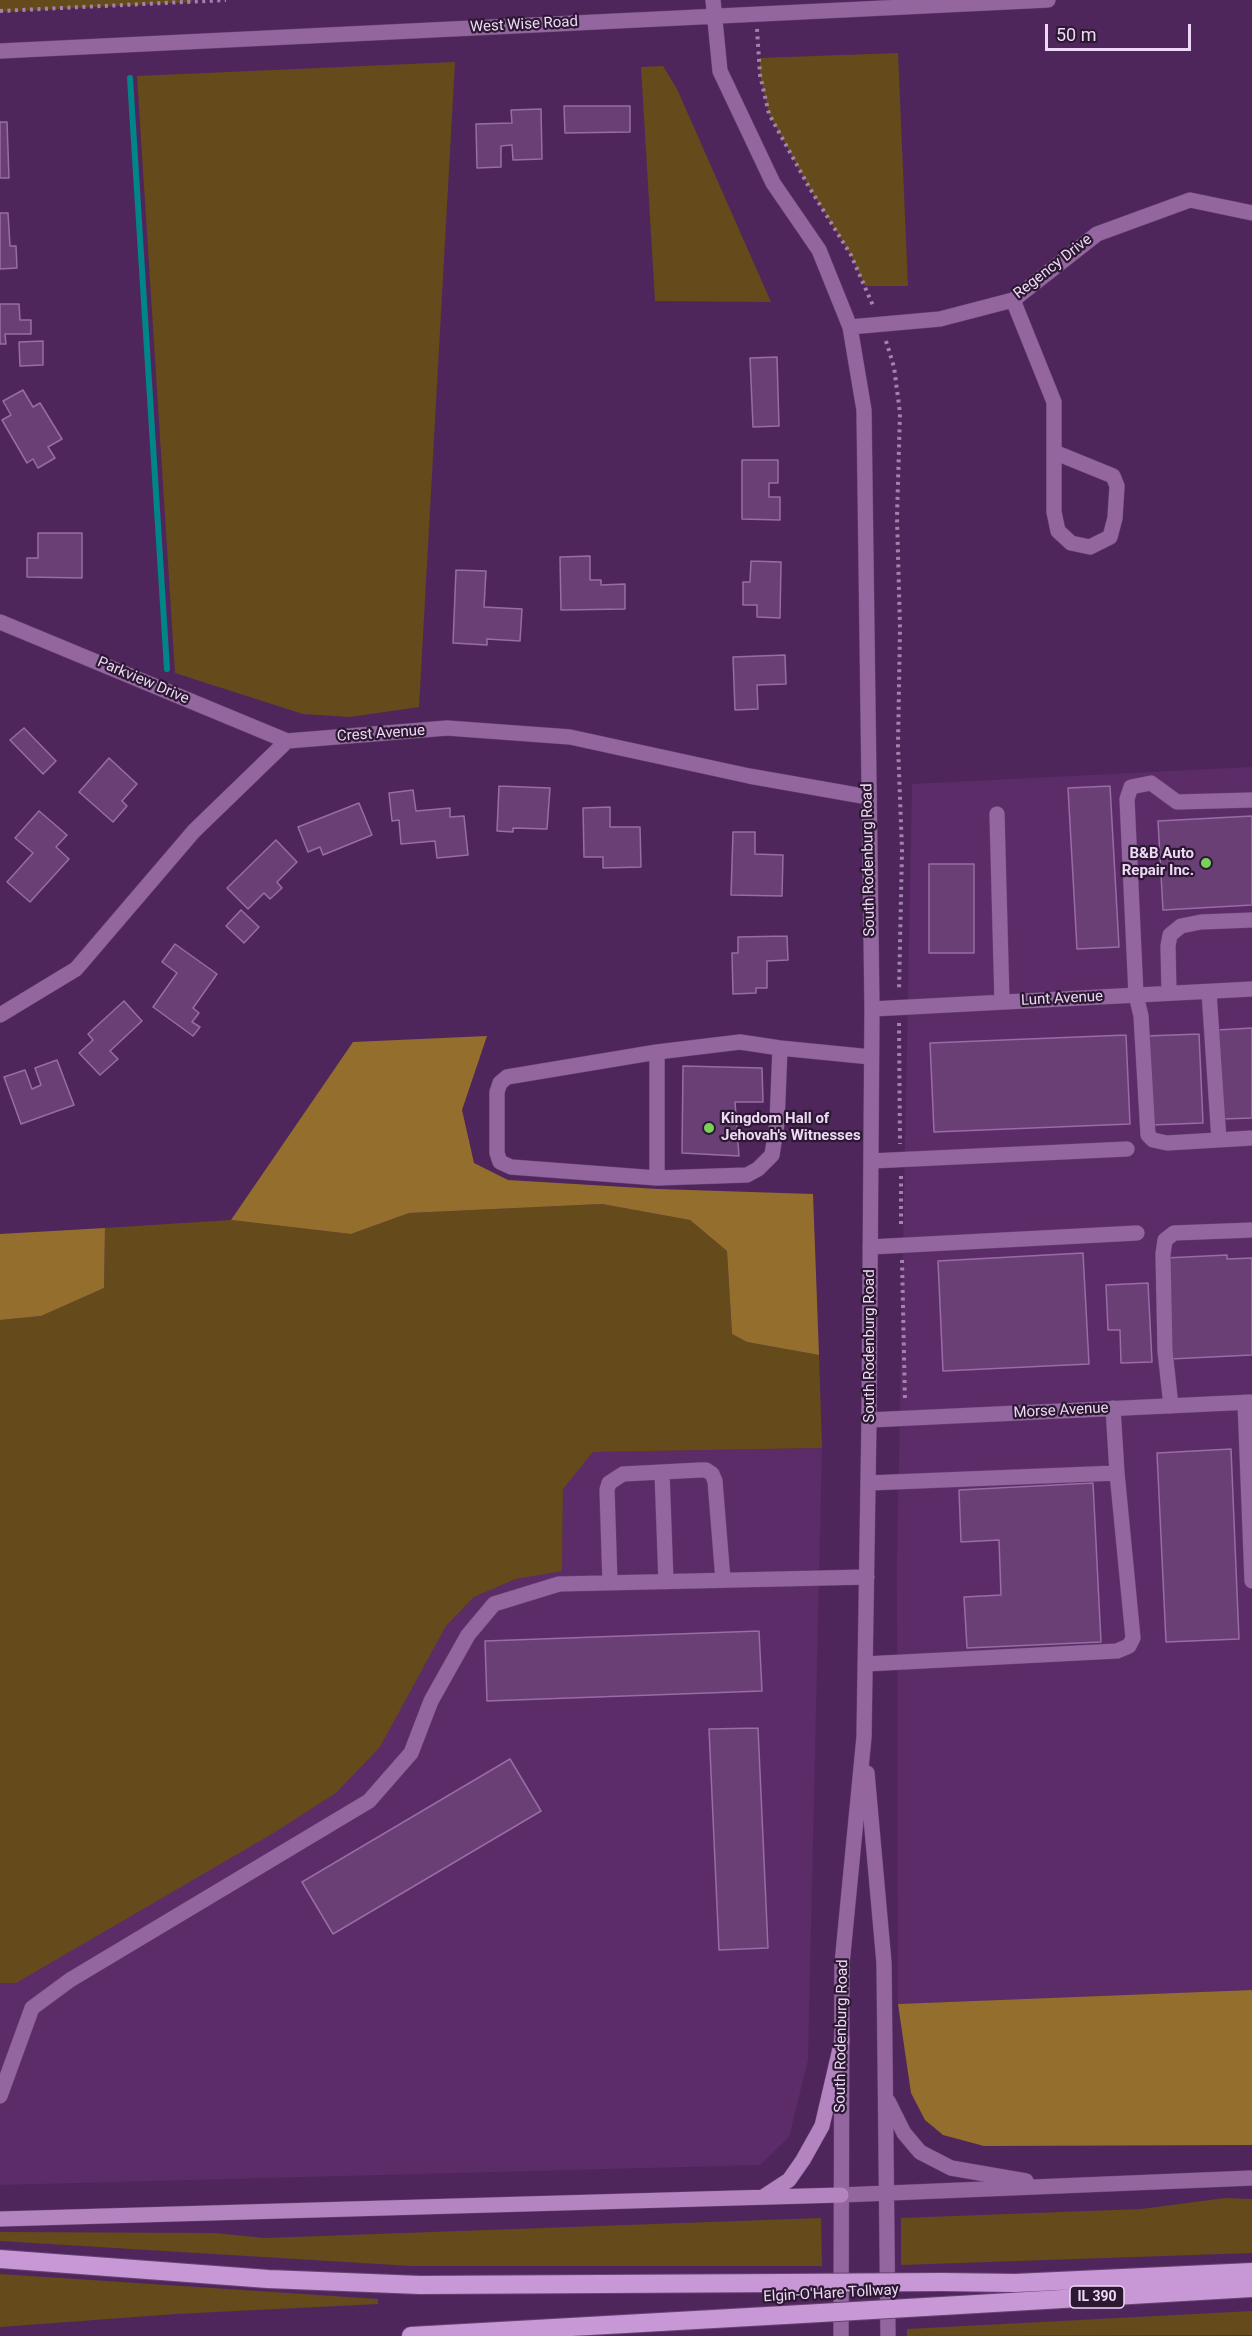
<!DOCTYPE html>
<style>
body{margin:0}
#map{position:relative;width:1252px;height:2336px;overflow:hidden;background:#4f265b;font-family:Roboto,sans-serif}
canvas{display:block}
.scale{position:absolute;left:1045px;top:24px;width:146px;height:27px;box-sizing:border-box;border:3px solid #efd7f7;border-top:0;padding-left:8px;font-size:18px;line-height:21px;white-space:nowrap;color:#efd7f7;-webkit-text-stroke:4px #2b1931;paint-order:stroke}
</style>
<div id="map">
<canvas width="1252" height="2336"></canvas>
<div class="scale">50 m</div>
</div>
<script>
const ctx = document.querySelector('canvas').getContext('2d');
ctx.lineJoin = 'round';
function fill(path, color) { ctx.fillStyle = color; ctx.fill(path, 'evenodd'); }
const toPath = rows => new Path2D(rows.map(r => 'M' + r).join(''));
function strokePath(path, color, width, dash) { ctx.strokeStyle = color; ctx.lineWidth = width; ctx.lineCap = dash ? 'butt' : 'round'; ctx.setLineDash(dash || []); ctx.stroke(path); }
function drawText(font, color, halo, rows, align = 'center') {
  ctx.font = font + ' Roboto,sans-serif'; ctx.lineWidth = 4.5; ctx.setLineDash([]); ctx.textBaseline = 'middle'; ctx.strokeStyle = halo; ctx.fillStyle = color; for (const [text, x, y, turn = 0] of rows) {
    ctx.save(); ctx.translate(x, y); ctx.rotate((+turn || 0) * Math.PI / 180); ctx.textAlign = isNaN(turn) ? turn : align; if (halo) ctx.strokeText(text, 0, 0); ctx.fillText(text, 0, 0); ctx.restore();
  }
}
fill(toPath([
 [1252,767,1252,1990,898,2004,897,1561,912,784],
 [822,1448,808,2060,789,2137,760,2165,0,2185,0,1983,16,1983,380,1747,446,1626,474,1597,516,1579,562,1570,563,1489,593,1452]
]), '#5b2c68');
fill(toPath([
 [0,0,192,0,193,2,0,12],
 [898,53,908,286,865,286,851,255,809,187,769,114,760,75,760,58],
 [455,62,419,707,350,717,303,714,175,673,137,76],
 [663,66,677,89,771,302,655,301,641,67],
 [602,1204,690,1220,727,1251,732,1334,747,1342,819,1355,822,1448,593,1452,563,1489,562,1571,516,1579,474,1597,446,1626,380,1747,336,1793,272,1834,16,1983,0,1983,0,1320,41,1316,104,1288,105,1228,231,1220,351,1234,409,1213],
 [1225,2198,1252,2199,1252,2253,901,2265,901,2218,1141,2209],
 [821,2218,822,2266,411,2266,0,2241,0,2232,215,2233,265,2238],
 [0,2274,378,2299,378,2304,176,2314,0,2327],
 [1252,2311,1252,2335,907,2336,907,2329]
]), '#654a1c');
fill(toPath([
 [487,1036,462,1110,474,1163,508,1180,658,1189,813,1194,819,1355,747,1342,732,1334,727,1251,690,1220,602,1204,409,1213,351,1234,231,1220,353,1042],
 [105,1228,104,1288,41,1316,0,1320,0,1234],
 [1252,1990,1252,2145,984,2146,943,2135,925,2120,911,2093,898,2004]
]), '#946e2d');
strokePath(toPath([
 [130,78,167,669]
]), '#008589', 6);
const building = toPath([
 [564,106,630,106,630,132,565,133,564,106],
 [541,109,542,159,513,160,512,145,501,146,501,167,477,168,476,124,512,123,511,110,541,109],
 [0,122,7,122,9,178,0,178,0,122],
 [0,213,8,213,10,246,16,246,17,268,0,269,0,213],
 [0,304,19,304,20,320,31,320,31,334,5,334,6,344,0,344,0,304],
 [43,341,43,365,20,366,19,342,43,341],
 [777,357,779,426,753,427,750,358,777,357],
 [23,390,33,407,40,403,62,439,48,447,55,458,38,468,33,459,27,463,2,420,11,415,3,401,23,390],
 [742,460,778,460,778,483,769,483,769,497,780,497,780,520,742,519,742,460],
 [38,533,82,533,82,578,27,577,27,558,38,558,38,533],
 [590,556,590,580,601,580,601,585,625,584,625,609,561,610,560,557,590,556],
 [751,561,781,562,780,618,757,617,757,605,743,605,743,582,750,582,751,561],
 [456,570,486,571,484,607,522,609,520,641,487,639,487,645,453,643,456,570],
 [785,655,786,684,757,685,758,709,735,710,733,657,785,655],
 [24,728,56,761,43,774,10,740,24,728],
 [109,758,137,784,122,801,127,806,113,822,79,792,109,758],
 [499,786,550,788,547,829,513,828,513,832,497,831,499,786],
 [1110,786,1119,947,1077,949,1068,788,1110,786],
 [413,790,416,811,450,808,450,817,464,816,468,855,437,858,435,841,401,844,399,820,392,821,389,793,413,790],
 [359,803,372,835,323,855,320,847,308,852,298,827,359,803],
 [610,807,610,827,640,827,641,867,603,868,603,857,584,857,583,808,610,807],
 [39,811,67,835,56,847,69,859,30,902,7,882,33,853,15,838,39,811],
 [1252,816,1252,905,1163,910,1158,821,1252,816],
 [733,832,755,832,755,854,783,855,782,896,731,895,733,832],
 [276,840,297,862,277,882,282,888,270,899,264,893,248,909,227,888,276,840],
 [929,864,974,864,974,953,929,953,929,864],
 [241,910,259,927,244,943,226,926,241,910],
 [787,936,788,960,767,961,767,988,756,988,756,993,733,994,732,953,738,953,738,937,787,936],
 [175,944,217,974,193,1008,199,1013,192,1022,200,1027,193,1036,153,1007,177,973,162,962,175,944],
 [124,1001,142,1021,110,1051,118,1059,100,1075,79,1053,93,1040,88,1034,124,1001],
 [1252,1028,1252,1118,1221,1119,1217,1030,1252,1028],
 [1199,1034,1203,1123,1151,1125,1146,1036,1199,1034],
 [1126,1035,1130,1124,934,1132,930,1043,1126,1035],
 [57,1060,74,1105,21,1124,4,1077,25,1070,32,1089,41,1085,35,1068,57,1060],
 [683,1066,762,1068,763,1102,735,1102,739,1156,682,1153,683,1066],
 [1083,1253,1089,1364,943,1371,938,1261,1083,1253],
 [1227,1255,1227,1259,1252,1258,1252,1355,1170,1359,1165,1258,1227,1255],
 [1148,1283,1152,1362,1121,1363,1120,1330,1108,1330,1106,1285,1148,1283],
 [1231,1449,1239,1639,1166,1642,1157,1453,1231,1449],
 [1093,1483,1101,1642,967,1648,964,1597,1001,1595,999,1540,961,1542,959,1490,1093,1483],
 [759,1631,762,1691,487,1701,485,1641,759,1631],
 [758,1728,768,1948,719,1950,709,1729,758,1728],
 [510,1759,541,1811,333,1934,302,1882,510,1759]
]);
fill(building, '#6a3f76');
strokePath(building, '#996ca7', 1.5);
const minor = toPath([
 [713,0,720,71,773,183,819,250,850,327,864,410,872,1009,869,1420,864,1737,842,1964,841,2336],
 [0,51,1048,0],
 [1013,300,1054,402,1054,512,1058,531,1071,543,1090,547,1110,537,1115,518,1117,486,1113,476,1054,452],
 [850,327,940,319,1013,300,1097,234,1190,200,1252,213],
 [0,622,287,741],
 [1252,800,1177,802,1151,783,1131,787,1127,799,1136,995,1141,1016,1148,1135,1153,1140,1167,1143,1252,1138],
 [997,814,1002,1002],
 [1209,992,1219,1140],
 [1169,993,1168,946,1170,935,1181,926,1201,922,1252,920],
 [872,1009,1252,989],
 [0,1015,76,969,194,831,287,741,447,728,570,737,749,776,868,797],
 [657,1052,657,1178,511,1167,500,1162,497,1153,497,1092,500,1083,507,1077,657,1052,740,1042,780,1048,871,1057],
 [871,1161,1127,1149],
 [657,1178,747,1175,758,1169,772,1155,777,1123,780,1048],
 [870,1247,1137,1233],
 [1245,1402,1252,1581],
 [1171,1406,1165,1351,1163,1254,1165,1240,1174,1233,1252,1230],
 [869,1420,1252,1402],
 [662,1472,666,1582],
 [868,1483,1117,1473,1113,1408],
 [610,1583,607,1490,609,1483,623,1474,700,1470,706,1470,712,1474,715,1481,723,1580],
 [865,1664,1117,1651,1129,1646,1133,1638,1117,1473],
 [867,1773,884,1963,888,2336],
 [0,2096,32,2008,70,1980,369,1801,411,1753,431,1701,468,1635,494,1604,559,1584,867,1577],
 [888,2101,904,2133,920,2152,951,2168,1026,2181],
 [841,2195,1252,2178]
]);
const major = toPath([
 [763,2197,789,2180,803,2160,822,2126,842,2040],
 [0,2219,841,2195]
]);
const highway = toPath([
 [0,2259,268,2279,420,2285,785,2283],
 [942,2282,1015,2283,1252,2272],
 [942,2306,1252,2288],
 [411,2336,785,2315]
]);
strokePath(minor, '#684373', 16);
strokePath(major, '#684373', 16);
strokePath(highway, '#684373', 20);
strokePath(toPath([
 [0,11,226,0],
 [757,29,760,75,769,114,809,187,851,255,874,308],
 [886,341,894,367,900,413,897,517,900,628,898,746,902,850,899,991],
 [899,1023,900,1144],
 [901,1176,901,1228],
 [902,1260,905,1402]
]), '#a383ad', 4, [3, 4.5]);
strokePath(minor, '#9366a0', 15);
strokePath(major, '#b384c0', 15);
strokePath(highway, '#c898d6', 18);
const highwayBridge = toPath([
 [785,2283,942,2282],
 [785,2315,942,2306]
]);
strokePath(highwayBridge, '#684373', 20, []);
strokePath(highwayBridge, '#c898d6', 18);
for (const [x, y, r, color] of [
 [1206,863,6,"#78d158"],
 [709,1128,6,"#78d158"]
]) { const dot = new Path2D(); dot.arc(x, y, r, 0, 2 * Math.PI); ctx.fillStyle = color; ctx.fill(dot); strokePath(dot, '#2b1931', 2); }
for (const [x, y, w] of [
 [1097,2297,54]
]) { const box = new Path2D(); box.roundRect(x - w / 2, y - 11, w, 22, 4.5); ctx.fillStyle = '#2b1931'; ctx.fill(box); strokePath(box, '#efd7f7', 1.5); }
drawText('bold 14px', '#efd7f7', null, [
 ["IL 390",1097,2297]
]);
drawText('15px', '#efd7f7', '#2b1931', [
 ["West Wise Road",524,25,-3],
 ["Regency Drive",1053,267,-38],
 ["Parkview Drive",143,681,23],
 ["Crest Avenue",381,734,-4],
 ["South Rodenburg Road",869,860,-91],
 ["Lunt Avenue",1062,999,-3],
 ["South Rodenburg Road",870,1346,-90],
 ["Morse Avenue",1061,1411,-3],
 ["South Rodenburg Road",842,2036,-89],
 ["Elgin-O'Hare Tollway",831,2294,-3]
]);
drawText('bold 15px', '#efd7f7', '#2b1931', [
 ["B&B Auto",1194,854],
 ["Repair Inc.",1194,871],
 ["Kingdom Hall of",721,1119,"left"],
 ["Jehovah's Witnesses",721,1136,"left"]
], 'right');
</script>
